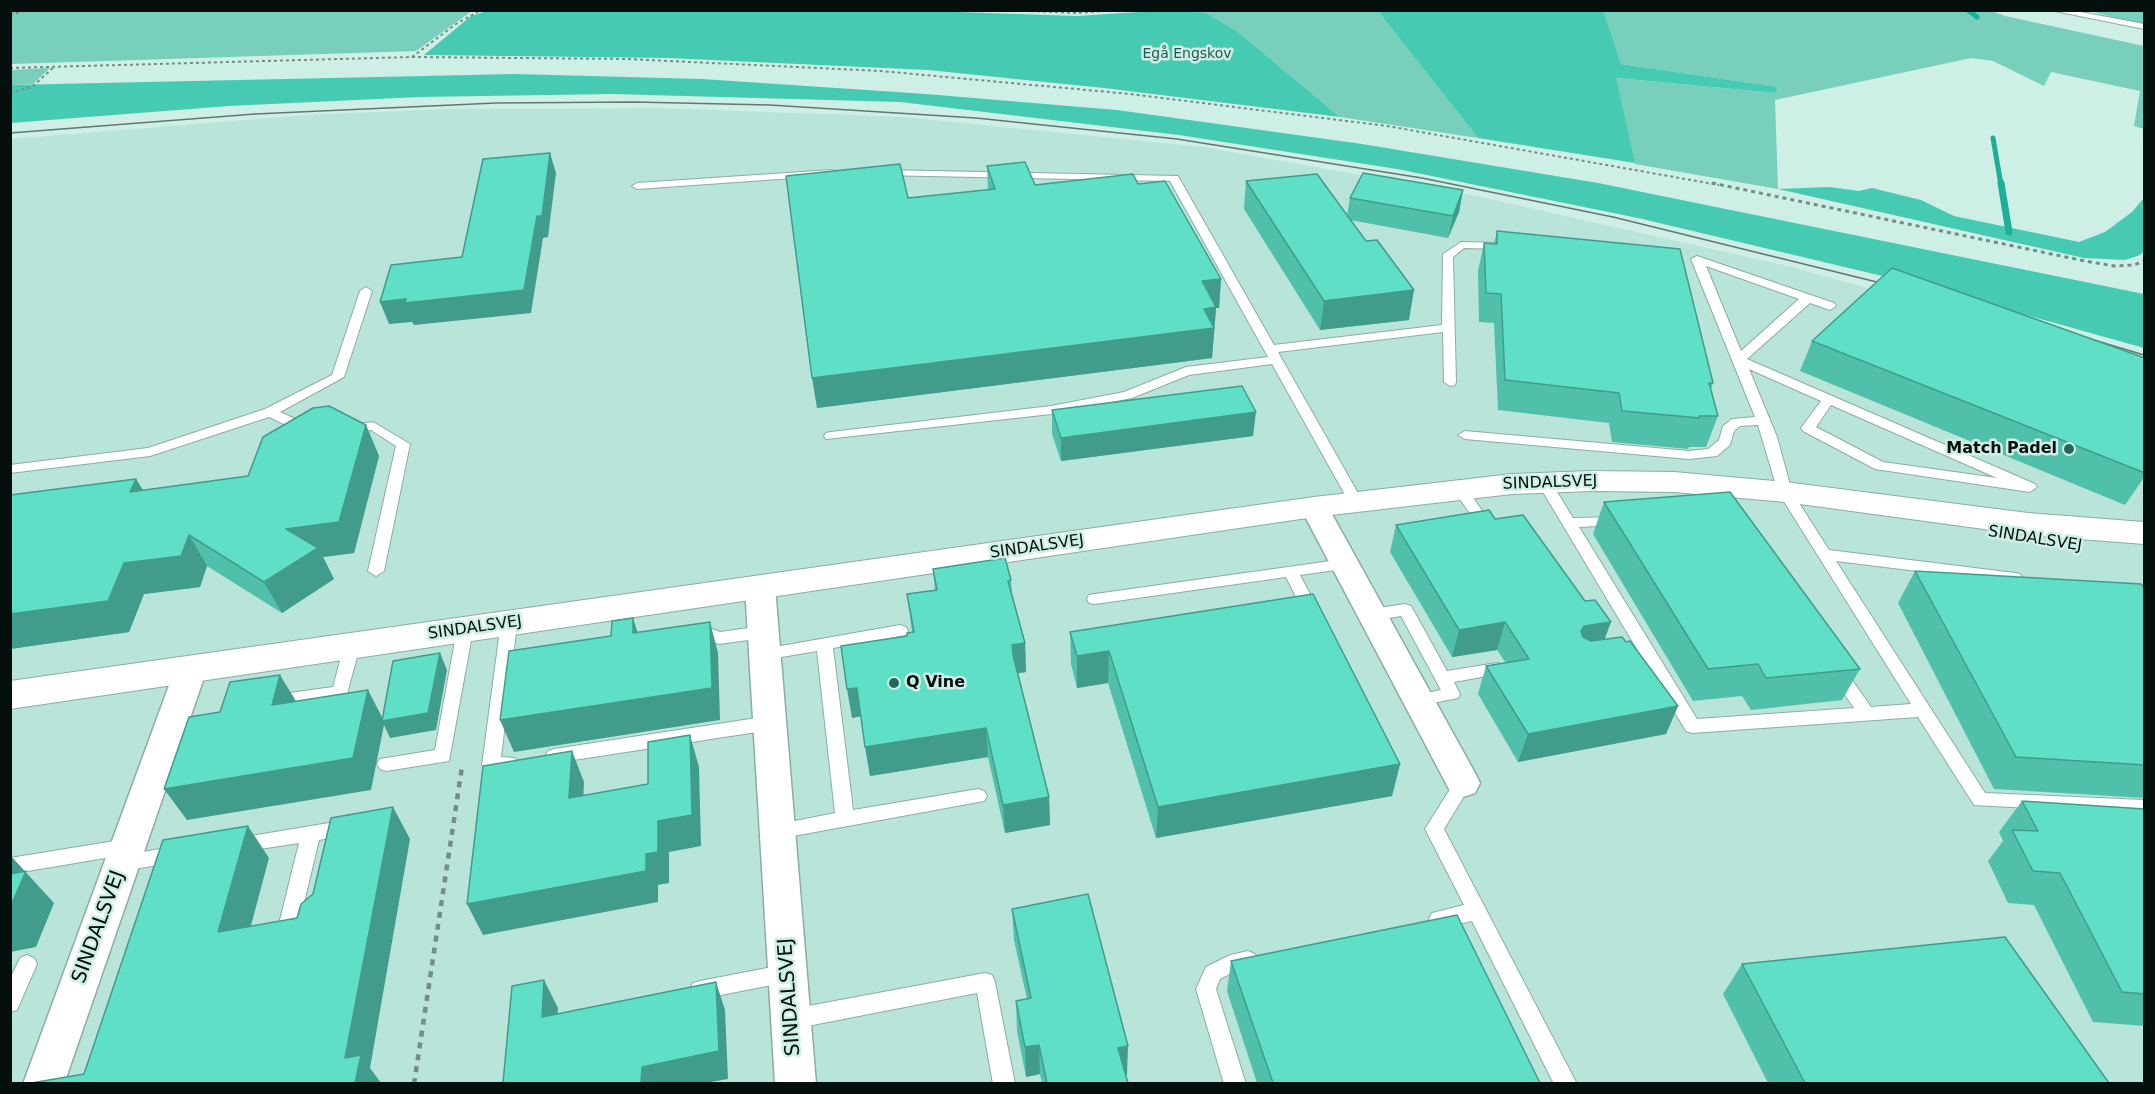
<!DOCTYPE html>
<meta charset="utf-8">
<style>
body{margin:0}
#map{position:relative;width:2155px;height:1094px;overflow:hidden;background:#cdefe6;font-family:"DejaVu Sans",sans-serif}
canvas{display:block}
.frame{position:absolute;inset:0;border:12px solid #050f0d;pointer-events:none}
</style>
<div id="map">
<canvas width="2155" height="1094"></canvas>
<div class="frame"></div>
</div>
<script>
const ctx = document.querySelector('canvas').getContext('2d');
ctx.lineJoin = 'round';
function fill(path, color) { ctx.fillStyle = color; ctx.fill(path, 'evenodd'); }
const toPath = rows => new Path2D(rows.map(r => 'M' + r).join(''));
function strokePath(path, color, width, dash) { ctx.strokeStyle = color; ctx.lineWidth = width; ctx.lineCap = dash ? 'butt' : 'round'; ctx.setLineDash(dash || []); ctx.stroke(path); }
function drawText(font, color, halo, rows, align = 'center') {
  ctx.font = font + ' "DejaVu Sans",sans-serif'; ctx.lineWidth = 5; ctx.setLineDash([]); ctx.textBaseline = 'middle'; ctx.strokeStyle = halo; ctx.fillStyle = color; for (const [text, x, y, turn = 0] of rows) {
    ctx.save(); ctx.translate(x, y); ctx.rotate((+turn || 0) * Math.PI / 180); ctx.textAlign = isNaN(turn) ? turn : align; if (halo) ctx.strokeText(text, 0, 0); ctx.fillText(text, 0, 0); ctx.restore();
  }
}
fill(toPath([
 [660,108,903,117,1204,147,1476,196,1792,267,1995,324,2144,372,2144,1083,11,1084,11,139,306,115,444,109]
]), '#b9e4d9');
fill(toPath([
 [10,11,11,10,472,11,416,51,11,64],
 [1189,11,1378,11,1478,138,1340,117,1238,32],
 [1602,11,1991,11,2005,16,2144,46,2144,129,2134,126,2140,91,2051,72,2044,86,1993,61,1971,58,1775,100,1778,189,1635,164,1615,78,1776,93,1776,87,1621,64],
 [2090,11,2144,11,2144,25,2122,20],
 [50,68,33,84,11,85,11,70]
]), '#77cfbc');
fill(toPath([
 [897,10,1077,16,1170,10,1205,13,1238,32,1340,117,1104,88,928,70,668,58,424,55,471,16,487,11],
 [1378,11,1603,11,1621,64,1777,87,1776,93,1616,78,1635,163,1478,138],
 [515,74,702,79,926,94,1117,110,1362,144,1598,183,2144,294,2144,348,1912,283,1638,218,1397,169,1179,135,900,102,613,94,420,97,229,106,11,123,10,85],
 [1830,187,1859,191,1872,188,1921,200,1954,216,2079,242,2105,232,2132,212,2144,198,2144,251,2140,255,2125,260,2084,258,1778,189]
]), '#46cbb2');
strokePath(toPath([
 [1968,10,1977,17],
 [1993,138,2001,185]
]), '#1db098', 5);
strokePath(toPath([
 [2001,183,2009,232]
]), '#1db098', 7);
const service = toPath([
 [2050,10,2070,10,2144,24,2144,29,2050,10],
 [832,170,836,171,836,175,637,189,632,186,637,183,832,170],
 [883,170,1178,176,1274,345,1442,325,1443,254,1461,242,1504,243,1510,246,1504,249,1464,248,1453,257,1456,382,1455,385,1450,386,1444,382,1443,332,1278,352,1363,502,1356,507,1349,502,1272,364,1189,375,1132,398,1051,414,826,439,824,436,826,433,831,432,1051,406,1124,392,1186,367,1268,357,1170,181,879,175,879,171,883,170],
 [1697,256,1834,303,1836,306,1830,310,1810,303,1747,359,2035,484,2037,487,2030,492,1875,469,1803,431,1801,428,1821,401,1749,369,1777,437,1792,492,1829,550,2015,573,2020,574,2023,578,2020,582,2015,583,1836,561,1985,793,2144,800,2144,814,1974,805,1918,717,1692,733,1686,731,1537,482,1539,479,1549,479,1573,518,1622,517,1624,520,1622,523,1617,525,1579,527,1697,719,1854,708,1831,674,1833,670,1839,668,1845,670,1871,707,1911,704,1778,492,1758,425,1740,426,1734,431,1730,445,1717,456,1689,459,1465,439,1458,435,1465,431,1689,451,1708,449,1719,440,1723,426,1732,419,1755,417,1691,259,1697,256],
 [1706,266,1799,299,1741,351,1706,266],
 [1831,405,1997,478,1883,462,1816,427,1831,405],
 [366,287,372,291,344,377,280,412,313,427,315,430,313,433,303,433,269,417,150,456,10,473,10,465,148,448,265,409,332,375,360,291,366,287],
 [373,422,410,444,384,571,376,576,368,571,396,446,371,430,349,433,342,429,349,425,373,422],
 [1460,484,1465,486,1492,525,1494,528,1492,531,1482,531,1453,489,1460,484],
 [1345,559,1353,564,1350,568,1300,575,1321,615,1319,619,1313,621,1307,619,1286,577,1095,604,1089,603,1087,599,1089,595,1095,594,1345,559],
 [1405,604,1411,606,1447,671,1497,663,1503,665,1505,669,1503,673,1454,682,1460,694,1458,698,1418,706,1412,704,1410,700,1412,696,1441,690,1401,616,1372,621,1366,619,1364,615,1366,611,1372,609,1405,604],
 [509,617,515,619,517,623,501,757,515,758,518,763,515,768,491,772,485,770,482,765,501,623,503,619,509,617],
 [465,624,471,626,473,630,449,761,386,771,380,769,377,764,380,759,435,750,457,630,459,626,465,624],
 [900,625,906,627,908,631,906,635,833,648,853,810,978,789,984,791,987,796,984,801,777,839,770,836,768,831,770,826,835,813,817,651,764,660,758,658,756,654,758,650,900,625],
 [705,626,720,632,763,626,769,628,771,632,769,636,763,638,719,644,704,638,688,637,686,633,688,629,705,626],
 [352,640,358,642,360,646,344,705,338,707,332,705,330,700,275,707,269,705,267,701,269,697,275,695,333,687,344,646,346,642,352,640],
 [770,716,776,718,779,723,776,728,770,730,554,763,548,761,545,756,548,751,554,749,770,716],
 [1463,776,1469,778,1472,783,1444,829,1577,1084,1554,1084,1472,921,1439,928,1432,925,1429,919,1432,913,1464,905,1425,829,1457,778,1463,776],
 [347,820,354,823,356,828,354,833,319,840,296,936,293,942,286,945,279,942,276,936,299,843,240,852,233,849,231,844,233,839,347,820],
 [127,839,134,842,136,847,130,854,178,846,185,848,187,854,185,860,178,862,121,871,114,869,112,863,117,856,10,874,10,858,127,839],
 [1248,951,1255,954,1258,960,1255,966,1234,972,1220,979,1216,989,1246,1084,1224,1084,1196,989,1206,967,1230,955,1248,951],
 [27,955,34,958,37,964,17,1010,10,1012,10,979,20,958,27,955],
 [788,964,795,967,798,973,795,979,788,982,700,999,693,997,690,990,693,983,700,981,788,964],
 [985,973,992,975,995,982,1015,1084,993,1084,977,993,792,1029,785,1026,782,1019,785,1012,792,1009,985,973]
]);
const minor = toPath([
 [1314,498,1324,501,1328,507,1475,773,1480,783,1475,793,1463,797,1451,793,1300,507,1304,501,1314,498],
 [760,577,770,580,775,587,816,1084,775,1084,745,587,750,580,760,577],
 [191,657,202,661,207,669,64,1084,23,1084,175,669,180,661,191,657]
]);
const tertiary = toPath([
 [1592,471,1674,472,1785,482,2028,513,2144,522,2144,544,2028,535,1785,502,1674,492,1592,491,1512,494,1314,517,10,709,10,681,1314,497,1512,474,1592,471]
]);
strokePath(service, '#8caca4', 2);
strokePath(minor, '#8caca4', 3);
strokePath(tertiary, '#8caca4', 2);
strokePath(toPath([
 [1007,10,1077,13,1118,10],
 [10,15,26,10],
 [412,57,627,59,881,71,1130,94,1387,126,1719,185],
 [10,68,412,57,456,24,481,10],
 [10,93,32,87,54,67]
]), '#768d87', 2, [3, 3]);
strokePath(toPath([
 [1712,183,2085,261,2114,266,2134,265,2144,261]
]), '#768d87', 3, [4, 4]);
strokePath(toPath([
 [414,1084,462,767]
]), '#768d87', 4.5, [6, 6]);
fill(service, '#fff');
fill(minor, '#fff');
fill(tertiary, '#fff');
strokePath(toPath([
 [10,133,255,114,496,103,634,102,770,105,976,118,1177,139,1422,178,1613,217,1893,286],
 [2084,337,2144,355]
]), '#627771', 1.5);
fill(toPath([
 [987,166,1035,185,1138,184,1221,279,1219,308,1216,308,1212,358,817,408,908,198,988,190],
 [1246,181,1347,216,1350,198,1463,190,1459,212,1448,238,1350,220,1409,320,1320,330,1244,209],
 [1497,231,1713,383,1711,389,1718,416,1706,447,1689,447,1688,449,1612,442,1609,423,1498,410,1494,323,1479,322,1478,271,1484,243,1494,244],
 [1812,341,2145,358,2145,476,2125,505,1800,371],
 [1052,410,1253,436,1061,461,1052,434],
 [366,425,379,456,354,553,323,557,334,579,282,613,207,566,200,587,144,594,129,632,10,649,10,495,136,479,143,490,248,476],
 [1604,502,1860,669,1842,700,1751,710,1742,696,1693,701,1593,534],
 [1495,519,1605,639,1678,706,1666,734,1518,762,1478,694,1486,666,1506,663,1497,650,1452,657,1390,552,1396,525],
 [933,569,1011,580,1012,595,1025,643,1026,672,1018,673,1049,797,1050,825,1005,833,988,757,870,776,861,716,852,718,907,636,912,632,907,594,935,590],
 [1915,571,2145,589,2145,798,1994,789,1898,603],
 [1070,632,1400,764,1392,796,1156,838,1108,683,1077,688,1071,664],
 [2022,801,2145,809,2145,1026,2093,1022,2034,905,2008,903,1988,861,2003,841,1999,832],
 [1012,909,1127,1075,1125,1075,1128,1083,1042,1083,1040,1074,1026,1077,1017,1031,1016,1001,1027,999,1014,940],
 [1231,961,1540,1083,1257,1083,1227,991],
 [1742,964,2109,1083,1768,1083,1723,994]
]), '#51c0aa');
fill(toPath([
 [550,153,556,173,548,237,543,238,531,313,414,325,412,322,389,324,380,302,537,216],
 [1463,190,1459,212,1448,238,1453,216],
 [1221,279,1219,308,1216,308,1212,358,817,408,812,378,1202,281],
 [1414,290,1409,320,1320,330,1324,301],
 [1256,412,1253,436,1061,461,1061,438],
 [366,425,379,456,354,553,323,557,334,579,282,613,264,582,286,529],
 [136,479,154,509,130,492],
 [189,535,207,566,200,587,144,594,129,632,10,649,10,614,124,563],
 [633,618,643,649,633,633],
 [710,622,718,653,720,720,514,752,500,720],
 [1505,622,1497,650,1452,657,1459,630],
 [1611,622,1601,649,1571,659,1581,631,1584,626],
 [1025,643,1026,672,1013,674,1012,645],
 [1109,651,1108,683,1077,688,1077,656],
 [440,653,447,670,436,730,390,738,384,725,371,790,187,820,164,789,368,690,384,721],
 [280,675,299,706,272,705],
 [857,688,862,716,852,718,847,689],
 [1678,706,1666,734,1518,762,1528,734],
 [986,728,988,757,870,776,865,747],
 [690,735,699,767,701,846,669,852,669,883,658,885,658,902,483,935,467,904,646,854],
 [572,751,584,782,582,829,569,798],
 [1400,764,1392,796,1156,838,1158,807],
 [1049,797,1050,825,1005,833,1003,805],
 [393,807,410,839,370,1068,381,1083,355,1083,345,1058],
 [248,826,269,858,241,963,218,932],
 [10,855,54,903,36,947,10,952],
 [544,980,558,1008,556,1044,542,1017],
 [716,982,725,1010,728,1079,705,1083,641,1083,642,1067],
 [1039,1045,1040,1074,1026,1077,1025,1047],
 [1128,1046,1127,1075,1117,1077,1118,1048]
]), '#429c8b');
const building = toPath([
 [550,153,542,216,537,216,524,290,405,303,406,299,380,302,391,265,462,257,483,159,550,153],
 [1025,162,1035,185,1133,174,1138,184,1165,181,1221,279,1202,281,1216,307,1204,309,1214,328,812,378,786,176,900,164,908,198,995,189,987,166,1025,162],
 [1363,173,1463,190,1453,216,1350,198,1363,173],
 [1317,174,1366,241,1377,240,1414,290,1324,301,1246,181,1317,174],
 [1497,231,1680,249,1713,383,1709,383,1718,416,1699,416,1700,418,1622,411,1619,393,1505,380,1501,294,1486,293,1484,243,1497,244,1497,231],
 [1892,268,2145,358,2145,473,1812,341,1892,268],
 [1242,386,1256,412,1061,438,1052,410,1242,386],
 [329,406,366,425,339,522,286,529,318,548,264,582,189,535,181,556,124,563,108,601,10,614,10,495,136,479,130,492,248,476,263,437,313,408,329,406],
 [1730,492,1860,669,1766,678,1758,664,1708,669,1604,502,1730,492],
 [1489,510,1495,519,1523,515,1585,601,1595,600,1611,622,1584,626,1581,631,1583,637,1591,641,1622,637,1626,642,1630,641,1678,706,1528,734,1486,666,1529,659,1505,622,1459,630,1396,525,1489,510],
 [1005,558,1011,580,1008,581,1025,643,1012,645,1013,655,1049,797,1003,805,986,728,865,747,857,688,847,689,841,646,907,636,907,633,914,632,907,594,937,590,933,569,1005,558],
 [1915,571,2141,584,2145,589,2145,765,2016,757,1915,571],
 [1313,594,1400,764,1158,807,1109,651,1077,656,1070,632,1313,594],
 [633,618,633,633,710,622,712,688,500,720,509,651,611,636,612,621,633,618],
 [440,653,428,713,382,721,393,661,440,653],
 [280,675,272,705,368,690,353,758,164,789,189,717,220,712,230,682,280,675],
 [690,735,692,815,658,821,658,852,646,854,646,871,467,904,483,766,572,751,569,798,648,784,648,742,690,735],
 [2022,801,2145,809,2145,994,2122,992,2060,873,2033,871,2012,830,2038,831,2022,801],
 [393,807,345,1058,361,1055,355,1083,31,1083,84,1074,163,840,248,826,218,932,297,918,301,904,313,894,331,818,393,807],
 [26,871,10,908,10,874,26,871],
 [1088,894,1128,1046,1118,1048,1128,1083,1047,1083,1039,1045,1025,1047,1016,1001,1031,998,1012,909,1088,894],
 [1457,915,1540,1083,1273,1083,1231,961,1457,915],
 [2005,937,2109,1083,1805,1083,1742,964,2005,937],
 [544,980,542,1017,716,982,719,1051,642,1067,641,1083,503,1083,512,986,544,980]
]);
fill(building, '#5edfc6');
strokePath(building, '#429c8b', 1.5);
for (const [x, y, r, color] of [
 [2069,449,6,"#23685b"],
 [894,683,6,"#23685b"]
]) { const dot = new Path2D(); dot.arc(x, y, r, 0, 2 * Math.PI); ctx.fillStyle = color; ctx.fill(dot); strokePath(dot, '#cdefe6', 2); }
drawText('14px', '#245a50', '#cdefe6', [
 ["Egå Engskov",1187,54]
]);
drawText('bold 16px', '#050f0d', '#cdefe6', [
 ["Match Padel",2057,449],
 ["Q Vine",906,683,"left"]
], 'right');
drawText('16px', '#050f0d', '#cdefe6', [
 ["SINDALSVEJ",1550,483,-2],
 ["SINDALSVEJ",2035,539,9],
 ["SINDALSVEJ",1037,547,-8],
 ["SINDALSVEJ",475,628,-8]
]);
drawText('20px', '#050f0d', '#cdefe6', [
 ["SINDALSVEJ",99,927,-70],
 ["SINDALSVEJ",790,997,-94]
]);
</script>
